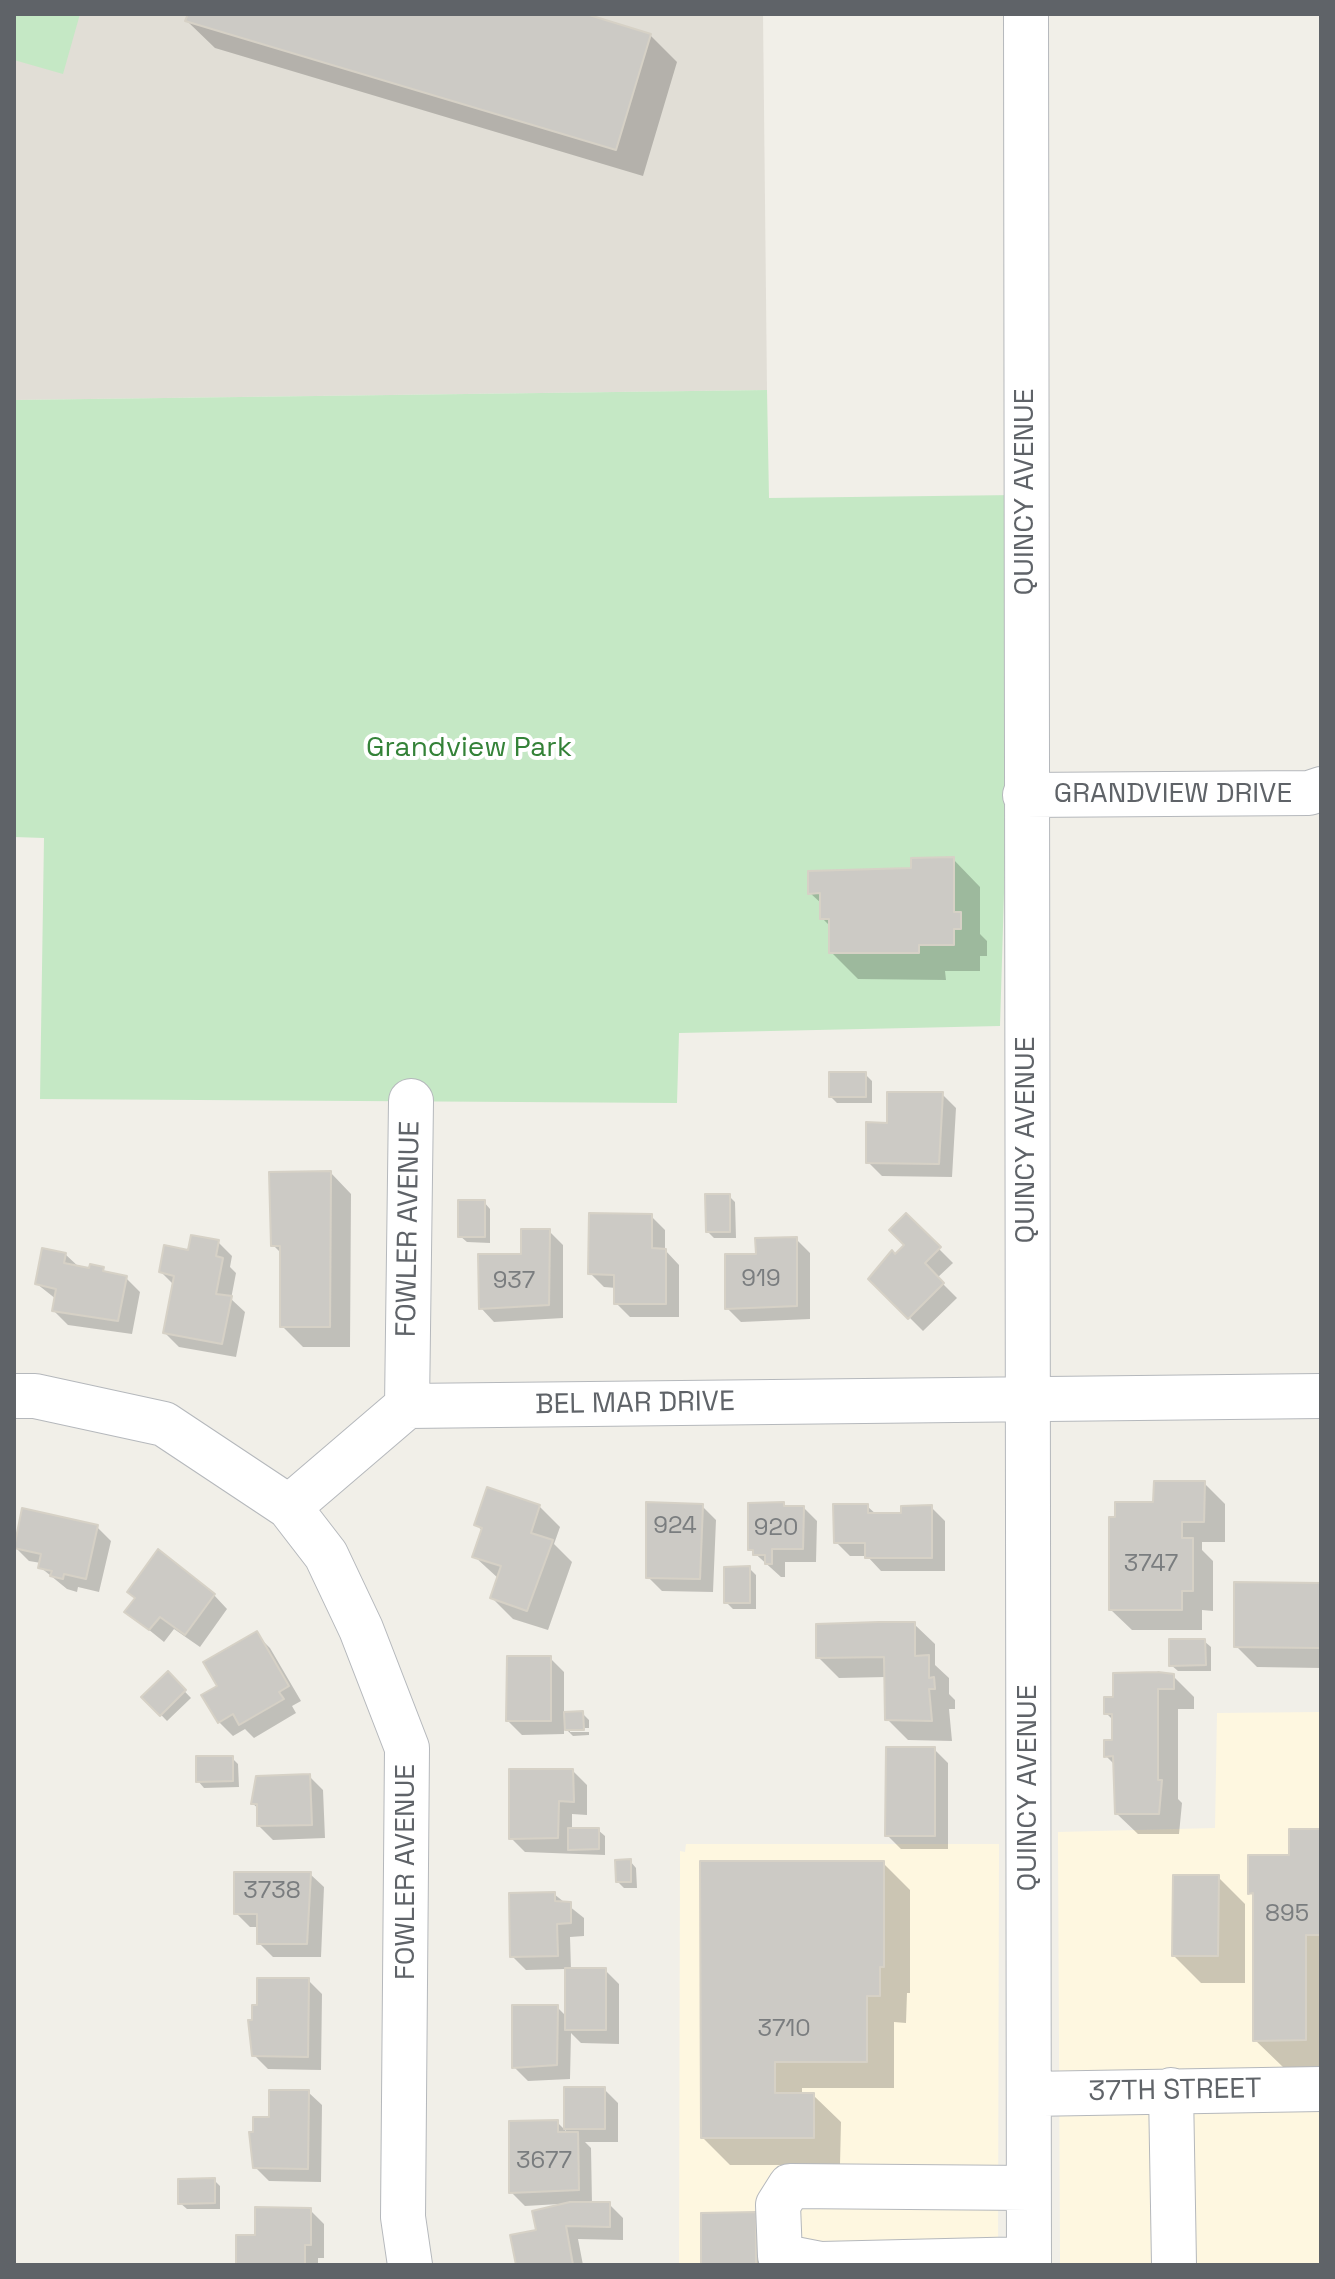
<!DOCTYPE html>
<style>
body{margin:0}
#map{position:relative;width:1335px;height:2279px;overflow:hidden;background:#f1efe8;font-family:"Space Grotesk",sans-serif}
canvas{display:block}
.frame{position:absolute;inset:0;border:16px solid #5f6368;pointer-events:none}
</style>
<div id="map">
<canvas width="1335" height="2279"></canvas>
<div class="frame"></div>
</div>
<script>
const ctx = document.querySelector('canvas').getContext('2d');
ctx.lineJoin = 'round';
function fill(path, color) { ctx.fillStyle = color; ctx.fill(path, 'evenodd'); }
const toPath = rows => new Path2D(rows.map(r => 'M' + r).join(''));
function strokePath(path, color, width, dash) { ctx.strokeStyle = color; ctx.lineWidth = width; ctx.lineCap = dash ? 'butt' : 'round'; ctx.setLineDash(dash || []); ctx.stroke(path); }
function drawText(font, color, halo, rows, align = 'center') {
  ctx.font = font + ' "Space Grotesk",sans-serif'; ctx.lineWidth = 8; ctx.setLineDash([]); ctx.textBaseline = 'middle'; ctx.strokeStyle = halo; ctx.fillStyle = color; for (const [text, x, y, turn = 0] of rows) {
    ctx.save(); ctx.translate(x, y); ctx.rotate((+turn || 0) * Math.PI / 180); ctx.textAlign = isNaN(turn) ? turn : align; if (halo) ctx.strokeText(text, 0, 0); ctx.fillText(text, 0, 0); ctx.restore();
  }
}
fill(toPath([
 [1321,1712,1321,2265,1060,2265,1058,1832,1215,1828,1217,1713],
 [686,1844,999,1844,998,2265,679,2265,680,1851,685,1852]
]), '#fef7e0');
fill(toPath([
 [14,14,763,14,767,390,14,400]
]), '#e1ded6');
fill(toPath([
 [14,14,80,14,63,74,14,60],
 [767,390,769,498,1016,495,1000,1026,679,1033,677,1103,40,1099,44,838,14,837,14,400]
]), '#c5e8c5');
fill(toPath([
 [190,14,589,14,588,17,650,35,677,62,643,176,215,48,187,21],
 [953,859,980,887,980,934,987,941,987,956,980,956,980,971,945,971,946,980,858,979,831,952,831,927,822,918,822,904,810,893],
 [865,1074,872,1081,872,1103,837,1103,831,1097],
 [942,1094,956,1108,952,1177,882,1176,868,1162,889,1125],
 [331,1173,351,1194,350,1347,303,1347,282,1326,282,1254,273,1245],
 [729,1196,735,1202,736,1238,714,1238,708,1232],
 [484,1202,490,1209,490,1243,467,1242,460,1236],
 [651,1216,665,1230,665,1250,679,1265,679,1317,630,1317,616,1303,616,1288,604,1287,590,1273],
 [906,1216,953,1263,937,1278,957,1298,923,1331,871,1279,907,1245],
 [549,1231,563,1245,563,1318,494,1322,481,1308,523,1256],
 [796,1239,810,1253,810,1319,741,1322,727,1308,758,1256],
 [218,1242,232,1256,230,1267,236,1273,231,1299,245,1312,236,1357,179,1347,165,1333,175,1286,161,1272,189,1253],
 [65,1254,80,1268,90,1271,91,1267,126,1278,140,1292,132,1334,68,1325,54,1311,56,1299,37,1284],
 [1204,1483,1225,1504,1225,1542,1202,1542,1202,1550,1213,1561,1213,1611,1202,1610,1202,1630,1132,1630,1111,1610,1156,1504],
 [539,1506,560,1527,554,1544,572,1562,548,1630,513,1619,492,1598,499,1579,475,1557,483,1532,476,1524],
 [702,1506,716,1520,713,1592,662,1591,648,1577],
 [867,1506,877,1515,903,1515,931,1507,945,1521,945,1571,881,1571,867,1556,850,1556,836,1542],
 [803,1507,817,1521,816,1562,785,1562,785,1577,781,1577,750,1549],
 [97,1527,111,1541,99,1592,78,1587,77,1592,67,1589,40,1567,41,1563,29,1561,15,1547],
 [749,1568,756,1575,756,1609,733,1609,726,1602],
 [1321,1585,1321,1668,1257,1667,1236,1646],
 [214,1595,227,1609,200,1647,174,1629,164,1642,127,1612],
 [914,1624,935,1644,935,1665,949,1678,949,1694,955,1700,955,1709,949,1709,952,1741,908,1740,887,1719,886,1677,839,1678,818,1657],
 [256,1634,270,1648,301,1701,292,1706,296,1713,254,1738,245,1729,233,1736,219,1722,220,1687],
 [1204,1641,1211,1647,1211,1671,1178,1671,1171,1665],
 [550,1658,564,1672,564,1714,582,1713,589,1720,589,1728,570,1728,570,1732,589,1732,589,1735,573,1736,564,1727,564,1734,522,1735,508,1721],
 [168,1674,191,1698,167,1721,144,1697],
 [1173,1676,1194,1697,1194,1709,1178,1709,1178,1799,1182,1803,1179,1834,1138,1834,1117,1814,1115,1765,1106,1756,1114,1742,1114,1721,1106,1713,1116,1699],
 [934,1749,948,1763,948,1849,901,1849,887,1835],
 [232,1758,238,1764,239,1787,204,1788,198,1781],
 [573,1771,587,1785,587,1815,572,1814,572,1830,598,1830,605,1836,605,1855,525,1852,511,1838],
 [309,1776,323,1790,325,1838,273,1840,259,1826,259,1809,253,1804],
 [1321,1831,1321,2067,1283,2067,1255,2040,1255,1897,1250,1893],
 [630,1861,636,1868,637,1888,624,1888,618,1882],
 [883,1863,910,1890,910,1993,907,1993,906,2023,894,2022,894,2088,802,2088,802,2095,813,2095,841,2122,840,2165,730,2165,703,2138],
 [310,1874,324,1887,321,1957,273,1957,259,1943,259,1927,250,1927,236,1913],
 [1218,1877,1245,1904,1245,1983,1201,1983,1174,1956],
 [554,1894,584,1918,584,1936,570,1937,571,1970,605,1970,619,1984,619,2044,581,2043,571,2033,570,2079,528,2081,514,2067,557,2007,567,2017,567,1969,526,1970,512,1956],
 [308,1980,322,1994,321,2070,268,2069,254,2055],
 [566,2089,604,2089,618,2103,618,2142,585,2142,591,2148,592,2204,609,2204,623,2218,623,2240,578,2239,583,2265,518,2265,560,2204,525,2206,511,2192,557,2122,566,2131],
 [308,2092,322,2105,321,2182,269,2181,255,2167,271,2119],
 [214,2180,220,2186,220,2209,187,2209,180,2203],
 [310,2210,324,2224,324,2258,318,2258,318,2265,238,2265,257,2237],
 [755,2214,782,2241,782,2265,703,2265]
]), '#0003');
const building = toPath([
 [188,14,586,14,651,34,616,150,185,21,188,14],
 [954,857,954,912,961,912,961,929,954,929,954,945,919,945,919,953,829,953,829,919,820,919,820,893,808,894,808,871,911,868,911,858,954,857],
 [829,1072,866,1072,866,1097,829,1097,829,1072],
 [887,1092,943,1092,939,1164,866,1163,866,1122,887,1123,887,1092],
 [331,1171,330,1327,280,1327,280,1246,271,1246,269,1172,331,1171],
 [705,1194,730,1194,730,1232,706,1232,705,1194],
 [458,1200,485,1200,485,1237,458,1237,458,1200],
 [589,1213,652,1214,652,1248,666,1249,666,1304,614,1304,614,1275,588,1274,589,1213],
 [906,1213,941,1247,925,1263,944,1283,908,1319,868,1279,892,1250,895,1254,904,1245,889,1230,906,1213],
 [521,1229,550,1229,549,1305,479,1309,478,1254,521,1254,521,1229],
 [191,1235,219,1240,216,1256,223,1258,216,1294,232,1296,222,1344,163,1333,174,1276,159,1272,164,1245,188,1250,191,1235],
 [797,1237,797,1306,725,1309,725,1254,756,1254,755,1238,797,1237],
 [42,1248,66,1253,64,1263,89,1268,90,1264,104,1267,103,1271,127,1276,118,1321,52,1311,56,1289,35,1284,42,1248],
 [1154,1481,1205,1481,1204,1522,1182,1522,1182,1538,1193,1538,1193,1591,1182,1591,1182,1610,1109,1610,1109,1517,1115,1517,1115,1502,1153,1502,1154,1481],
 [487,1487,540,1505,531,1533,553,1540,527,1611,490,1598,501,1566,472,1557,482,1528,474,1525,487,1487],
 [646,1502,703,1504,700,1579,646,1578,646,1502],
 [784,1502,784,1506,804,1506,803,1549,772,1549,772,1564,765,1564,765,1555,753,1555,753,1550,748,1550,748,1503,784,1502],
 [833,1504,868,1504,868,1513,901,1513,901,1506,932,1505,932,1558,865,1558,865,1543,834,1543,833,1504],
 [22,1508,98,1525,86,1579,64,1574,63,1579,50,1576,52,1571,38,1568,41,1554,14,1548,22,1508],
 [158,1549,215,1594,185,1635,160,1617,149,1630,124,1612,135,1598,127,1592,158,1549],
 [750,1566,750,1603,724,1603,724,1567,750,1566],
 [1234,1582,1321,1583,1321,1648,1234,1647,1234,1582],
 [879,1622,915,1622,915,1656,929,1655,929,1678,934,1677,935,1689,929,1689,932,1721,885,1720,884,1657,816,1658,816,1624,879,1622],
 [257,1631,289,1686,279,1692,284,1699,239,1725,233,1714,218,1723,201,1695,217,1686,203,1662,257,1631],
 [1169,1639,1205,1639,1206,1665,1169,1666,1169,1639],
 [507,1656,551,1656,551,1721,506,1721,507,1656],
 [168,1671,186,1690,160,1716,141,1697,168,1671],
 [1158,1672,1174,1674,1174,1689,1158,1689,1158,1780,1162,1780,1159,1814,1115,1814,1113,1756,1104,1757,1104,1740,1112,1740,1112,1714,1104,1714,1104,1697,1113,1697,1113,1673,1158,1672],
 [583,1711,584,1730,565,1730,564,1712,583,1711],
 [886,1747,935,1747,935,1836,885,1836,886,1747],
 [196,1756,233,1756,233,1781,196,1782,196,1756],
 [509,1769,573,1769,574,1802,559,1801,558,1838,509,1839,509,1769],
 [310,1774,312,1825,257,1826,257,1804,251,1804,256,1776,310,1774],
 [568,1828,599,1828,599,1849,568,1850,568,1828],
 [1289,1829,1321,1829,1321,1935,1306,1935,1306,2040,1253,2041,1253,1893,1248,1894,1248,1855,1289,1855,1289,1829],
 [631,1859,631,1882,616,1882,615,1860,631,1859],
 [700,1861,884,1861,884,1967,880,1967,880,1996,867,1996,867,2062,775,2062,775,2093,814,2093,814,2138,701,2138,700,1861],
 [234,1872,311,1872,307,1944,257,1944,257,1914,234,1914,234,1872],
 [1173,1875,1219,1875,1218,1956,1172,1956,1173,1875],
 [555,1892,555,1901,571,1902,571,1923,557,1924,558,1956,510,1957,509,1893,555,1892],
 [565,1968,606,1968,606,2030,565,2030,565,1968],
 [257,1978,309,1978,308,2057,252,2056,248,2020,252,2020,252,2005,257,2005,257,1978],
 [512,2005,558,2005,557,2065,512,2068,512,2005],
 [564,2087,605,2087,605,2129,564,2129,564,2087],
 [269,2090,309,2090,308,2169,253,2168,249,2132,253,2132,253,2117,269,2117,269,2090],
 [558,2120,558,2132,578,2132,579,2190,509,2193,509,2121,558,2120],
 [215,2178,215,2203,178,2204,178,2179,215,2178],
 [570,2202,610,2202,610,2227,566,2226,573,2265,516,2265,510,2235,536,2230,532,2211,570,2202],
 [255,2207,311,2208,311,2245,305,2245,305,2265,236,2265,236,2235,255,2235,255,2207],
 [756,2212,756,2265,701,2265,701,2213,756,2212]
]);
fill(building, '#cccac5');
strokePath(building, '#d6d1c6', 2);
const minor = toPath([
 [1026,14,1029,2265],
 [1025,795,1309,793,1321,789],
 [14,1396,35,1396,164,1424,289,1507,407,1406,1321,1396],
 [407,1406,411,1101],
 [289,1507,326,1555,361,1629,407,1748,403,2217,410,2265],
 [1171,2090,1174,2265],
 [1029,2094,1321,2089],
 [1028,2188,790,2186,778,2205,780,2256,821,2264,1029,2259]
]);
strokePath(minor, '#b5b8bc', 46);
strokePath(minor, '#fff', 44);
drawText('24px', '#7a7d7f', null, [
 ["919",761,1279],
 ["937",514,1281],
 ["924",675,1526],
 ["920",776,1528],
 ["3747",1151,1564],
 ["3738",272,1891],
 ["895",1287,1914],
 ["3710",784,2029],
 ["3677",544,2161]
]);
drawText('28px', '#5f6368', '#fff', [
 ["QUINCY AVENUE",1025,492,-90],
 ["GRANDVIEW DRIVE",1173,794],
 ["QUINCY AVENUE",1026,1140,-90],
 ["FOWLER AVENUE",409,1229,-89],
 ["BEL MAR DRIVE",635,1404,-1],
 ["QUINCY AVENUE",1028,1788,-90],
 ["FOWLER AVENUE",406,1872,-90],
 ["37TH STREET",1175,2091,-1]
]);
drawText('28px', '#348238', '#fff', [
 ["Grandview Park",469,748]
]);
</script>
